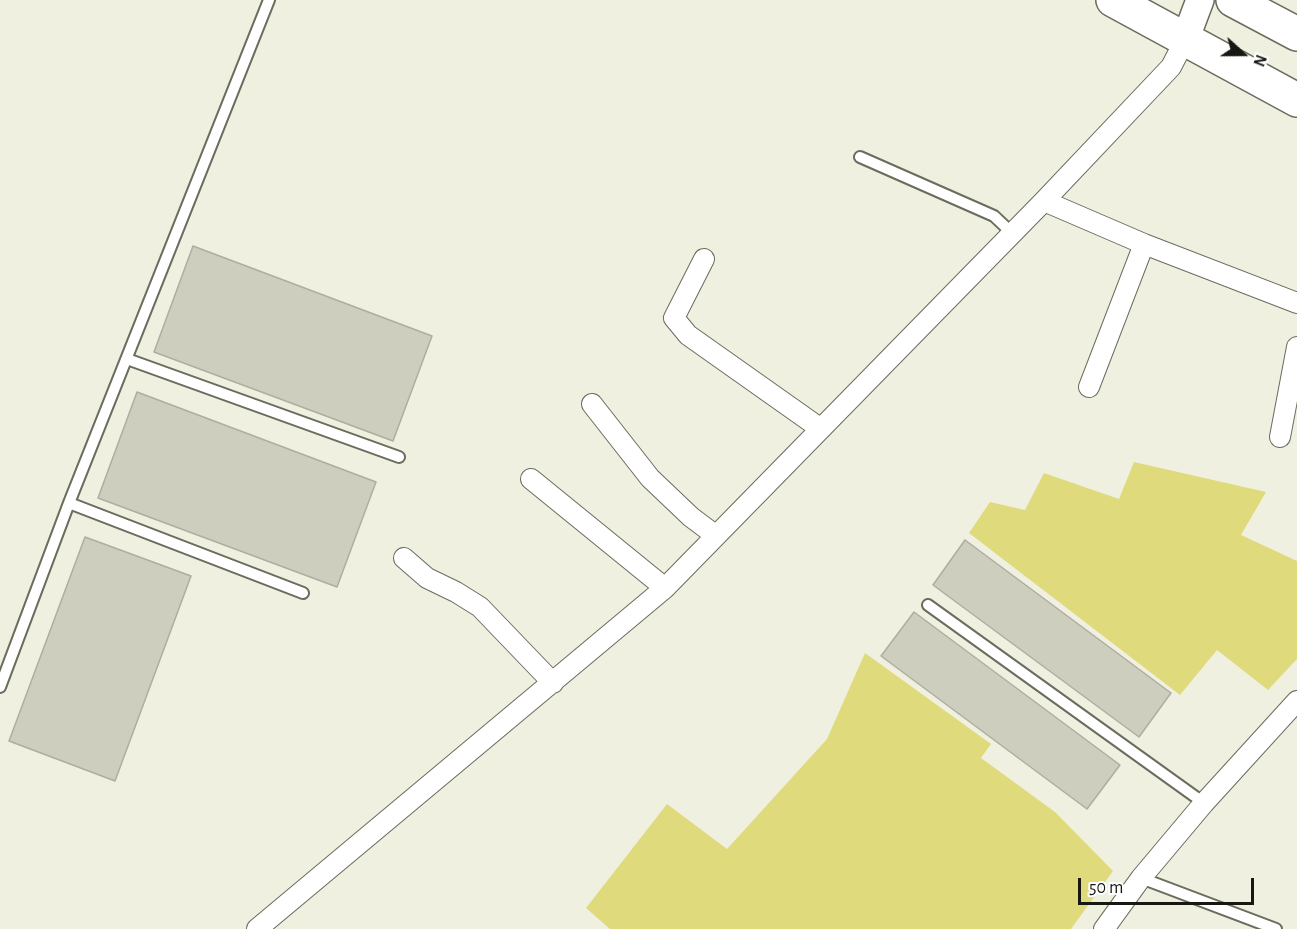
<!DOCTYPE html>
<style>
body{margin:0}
#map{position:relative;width:1297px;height:929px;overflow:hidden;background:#f0f0e0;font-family:"Alegreya Sans",sans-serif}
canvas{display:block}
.north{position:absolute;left:1213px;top:24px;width:60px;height:60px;-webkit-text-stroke:4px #fff;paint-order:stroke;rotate:111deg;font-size:16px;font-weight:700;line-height:24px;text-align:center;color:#181813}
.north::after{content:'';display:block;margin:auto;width:21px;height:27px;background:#181813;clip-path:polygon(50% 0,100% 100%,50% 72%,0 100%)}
.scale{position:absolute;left:1078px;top:878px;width:176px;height:27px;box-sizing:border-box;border:3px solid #181813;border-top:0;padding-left:8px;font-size:18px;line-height:21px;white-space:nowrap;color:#181813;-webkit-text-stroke:4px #fff;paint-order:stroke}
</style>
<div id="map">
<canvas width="1297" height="929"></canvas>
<div class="north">N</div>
<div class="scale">50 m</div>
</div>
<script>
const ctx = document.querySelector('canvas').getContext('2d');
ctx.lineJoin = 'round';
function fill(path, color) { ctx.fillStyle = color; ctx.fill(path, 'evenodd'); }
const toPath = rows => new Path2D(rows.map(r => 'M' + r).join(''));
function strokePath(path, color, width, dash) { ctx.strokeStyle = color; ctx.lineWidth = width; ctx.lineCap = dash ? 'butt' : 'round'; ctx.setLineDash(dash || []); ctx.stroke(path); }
fill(toPath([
 [1134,462,1266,492,1241,535,1297,561,1297,659,1268,690,1217,650,1180,695,969,533,990,502,1025,510,1044,473,1119,499],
 [865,653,991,744,981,758,1055,812,1113,871,1071,929,610,929,586,908,667,804,727,849,827,739]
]), '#dfda7c');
const building = toPath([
 [193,246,432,336,393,441,154,352,193,246],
 [137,392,376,482,337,587,98,498,137,392],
 [85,537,191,576,115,781,9,741,85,537],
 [965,540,1171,693,1139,737,933,585,965,540],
 [914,612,1120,765,1087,809,881,656,914,612]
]);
fill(building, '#cecebf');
strokePath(building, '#aead9f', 1.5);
const lane = toPath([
 [860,157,994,216,1012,233],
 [127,359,399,457],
 [69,503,303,593],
 [928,605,1204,803],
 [0,687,69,503,269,0],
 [1141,878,1276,929]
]);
const street = toPath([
 [1044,201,1144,244,1297,303],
 [704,259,674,318,688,335,821,429],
 [1089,387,1144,244],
 [592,404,650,478,691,517,715,535],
 [1280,437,1297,347],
 [531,479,665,588],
 [404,558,427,578,456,592,480,607,553,683],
 [257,929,665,588,1044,201,1171,67,1185,40],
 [1104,929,1141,878,1204,803,1297,701]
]);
const secondary = toPath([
 [1185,40,1200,0]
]);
const highway = toPath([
 [1113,0,1297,100],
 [1233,0,1297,34]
]);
strokePath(lane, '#6b6b5e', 14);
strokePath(street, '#6b6b5e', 22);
strokePath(secondary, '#6b6b5e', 30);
strokePath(highway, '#6b6b5e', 36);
strokePath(lane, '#fff', 10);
strokePath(street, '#fff', 20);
strokePath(secondary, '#fff', 27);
strokePath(highway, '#fff', 33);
</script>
